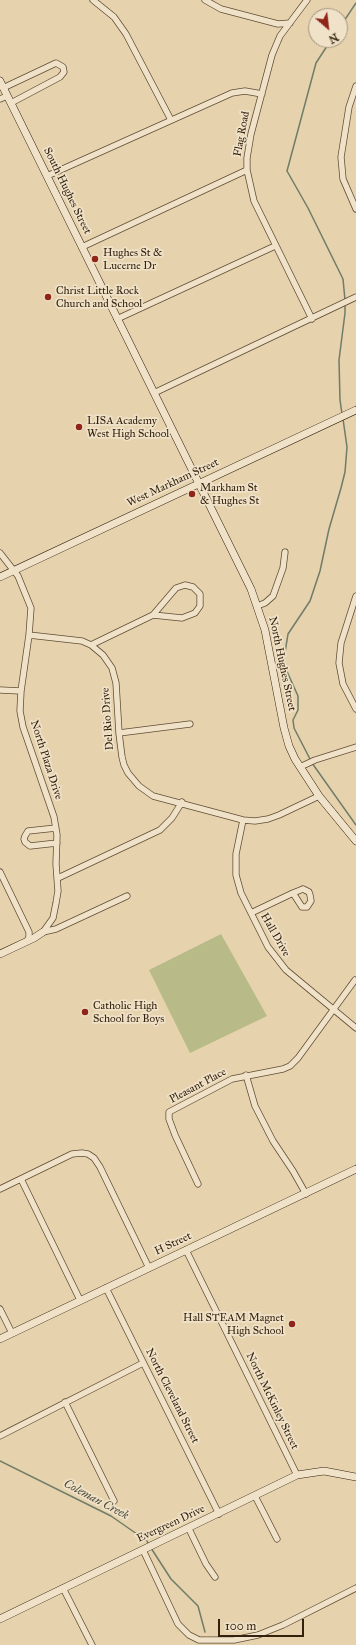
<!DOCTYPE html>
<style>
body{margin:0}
#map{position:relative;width:356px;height:1645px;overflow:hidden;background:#e6d2ac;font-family:"IM FELL Great Primer",serif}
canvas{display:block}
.north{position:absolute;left:308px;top:8px;width:40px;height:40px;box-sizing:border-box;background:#efe2c9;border:1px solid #a4957e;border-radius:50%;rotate:152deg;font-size:11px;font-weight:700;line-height:16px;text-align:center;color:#34210d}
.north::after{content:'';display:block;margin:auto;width:14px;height:18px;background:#8f2418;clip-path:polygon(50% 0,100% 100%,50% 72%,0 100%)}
.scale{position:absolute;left:218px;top:1619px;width:86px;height:18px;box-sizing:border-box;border:2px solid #34210d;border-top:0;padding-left:5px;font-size:12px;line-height:14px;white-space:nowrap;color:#34210d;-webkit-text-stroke:3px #efe2c9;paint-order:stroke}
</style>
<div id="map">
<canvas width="356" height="1645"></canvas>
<div class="north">N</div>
<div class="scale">100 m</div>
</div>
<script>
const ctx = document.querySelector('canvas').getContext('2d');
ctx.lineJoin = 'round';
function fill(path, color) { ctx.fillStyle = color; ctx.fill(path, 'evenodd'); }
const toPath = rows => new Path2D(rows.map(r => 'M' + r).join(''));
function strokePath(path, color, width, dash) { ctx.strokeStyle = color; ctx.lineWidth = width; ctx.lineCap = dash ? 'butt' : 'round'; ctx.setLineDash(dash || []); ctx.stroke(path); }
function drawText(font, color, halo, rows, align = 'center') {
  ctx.font = font + ' "IM FELL Great Primer",serif'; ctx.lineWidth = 3.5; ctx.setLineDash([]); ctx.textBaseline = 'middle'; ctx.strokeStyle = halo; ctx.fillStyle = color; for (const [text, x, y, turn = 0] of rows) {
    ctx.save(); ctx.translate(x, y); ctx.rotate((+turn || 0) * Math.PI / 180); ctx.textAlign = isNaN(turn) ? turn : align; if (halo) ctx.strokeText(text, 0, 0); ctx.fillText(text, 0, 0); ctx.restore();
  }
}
fill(toPath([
 [221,934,267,1016,190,1053,149,970]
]), '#b8bb87');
strokePath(toPath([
 [340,27,356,3],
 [331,40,316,63,287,171,308,208,343,279,345,300],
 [342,414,340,400,339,360,345,313,345,304],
 [310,759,294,728,293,720,298,710,298,696,285,667,284,659,288,634,310,601,320,571,329,529,341,488,345,472,347,447,343,419],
 [312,763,356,825],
 [0,1461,111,1516,147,1541,149,1545],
 [151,1548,171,1579,198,1606,205,1632]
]), '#6f7c68', 1.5);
const street = toPath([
 [93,0,114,17,126,34,171,120],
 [205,0,221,9,278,24,290,23],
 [307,0,280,36,272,55,251,134,247,158,247,170,254,201,312,319],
 [356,86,349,107,341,157,343,179,356,209],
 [3,88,56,63,63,67,64,72,60,77,11,103],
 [0,99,7,96],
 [47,176,232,93,245,91,262,94],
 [82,247,247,170],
 [117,319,275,246],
 [154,393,356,297],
 [0,553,18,576,31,608,29,635,21,691,20,711,23,727,54,817,57,835,56,864,58,891,56,903,53,918,43,932],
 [185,585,193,587,200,594,200,606,195,613,182,618,153,615,176,588,185,585],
 [356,596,341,643,339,663,343,684,356,709],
 [257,606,265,603,273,596,283,568,285,552],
 [29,635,82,641,91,645,103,655,112,668,116,683,119,733,122,757,124,765,128,773,139,786,153,796,243,820,255,821,268,819,279,815,319,796],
 [91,645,153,615],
 [0,690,21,691],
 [119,733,190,724],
 [300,767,315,760,356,747],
 [243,820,236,854,236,875,241,893,268,947,286,970,356,1028],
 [56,828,28,831,25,836,24,839,25,842,30,846,57,843],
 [0,872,29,932,29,937,27,941],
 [58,878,160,830,172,818,182,802],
 [303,889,309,892,310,895,311,901,307,907,302,907,293,893,303,889],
 [251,913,293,893],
 [43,932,56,929,127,896],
 [246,1075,255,1106,273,1141,293,1171,306,1194],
 [21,1179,80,1300],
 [198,1184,175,1135,169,1119,169,1112,232,1079,283,1069,290,1066,298,1058,355,980],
 [0,1189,72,1154,82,1153,88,1154,94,1158,100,1167,149,1268],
 [186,1250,297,1475],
 [106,1288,219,1514],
 [0,1309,12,1333],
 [65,1402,114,1501],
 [0,1436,143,1363],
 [255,1496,277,1539],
 [189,1529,206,1564,215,1577],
 [143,1550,178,1624,189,1635,199,1640,234,1640,258,1635,283,1625,356,1588],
 [63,1588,92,1645]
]);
const secondary = toPath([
 [0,81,251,589,265,630,284,728,289,746,295,759,319,796,356,841],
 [0,577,356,410],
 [0,954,34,938,43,932],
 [0,1339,356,1169],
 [0,1619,297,1475,324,1471,356,1477]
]);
strokePath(street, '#604d35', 7);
strokePath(secondary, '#34210d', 8);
strokePath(street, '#efe2c9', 5.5);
strokePath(secondary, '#efe2c9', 7);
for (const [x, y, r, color] of [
 [95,259,4,"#8f2418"],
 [48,297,4,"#8f2418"],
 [79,427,4,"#8f2418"],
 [192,494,4,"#8f2418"],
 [85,1012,4,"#8f2418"],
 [292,1324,4,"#8f2418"]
]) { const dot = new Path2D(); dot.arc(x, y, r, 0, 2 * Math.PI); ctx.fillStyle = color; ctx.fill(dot); strokePath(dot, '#efe2c9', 1.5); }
drawText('11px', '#34210d', '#efe2c9', [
 ["Flag Road",242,134,-79],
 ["South Hughes Street",67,191,64],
 ["West Markham Street",173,483,-25],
 ["North Hughes Street",282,664,78],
 ["Del Rio Drive",108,719,-94],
 ["North Plaza Drive",46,760,72],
 ["Hall Drive",275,935,60],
 ["Pleasant Place",198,1086,-28],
 ["H Street",173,1244,-25],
 ["North Cleveland Street",172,1396,63],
 ["North McKinley Street",272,1401,64],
 ["Evergreen Drive",171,1524,-25]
]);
drawText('11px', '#34210d', '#efe2c9', [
 ["Hughes St &",103,253],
 ["Lucerne Dr",103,266],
 ["Christ Little Rock",56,291],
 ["Church and School",56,304],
 ["LISA Academy",87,421],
 ["West High School",87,434],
 ["Markham St",200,488],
 ["& Hughes St",200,501],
 ["Catholic High",93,1006],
 ["School for Boys",93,1019],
 ["Hall STEAM Magnet",284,1318,"right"],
 ["High School",284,1331,"right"]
], 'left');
drawText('italic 12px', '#524e3b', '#efe2c9', [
 ["Coleman Creek",96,1500,28]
]);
</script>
